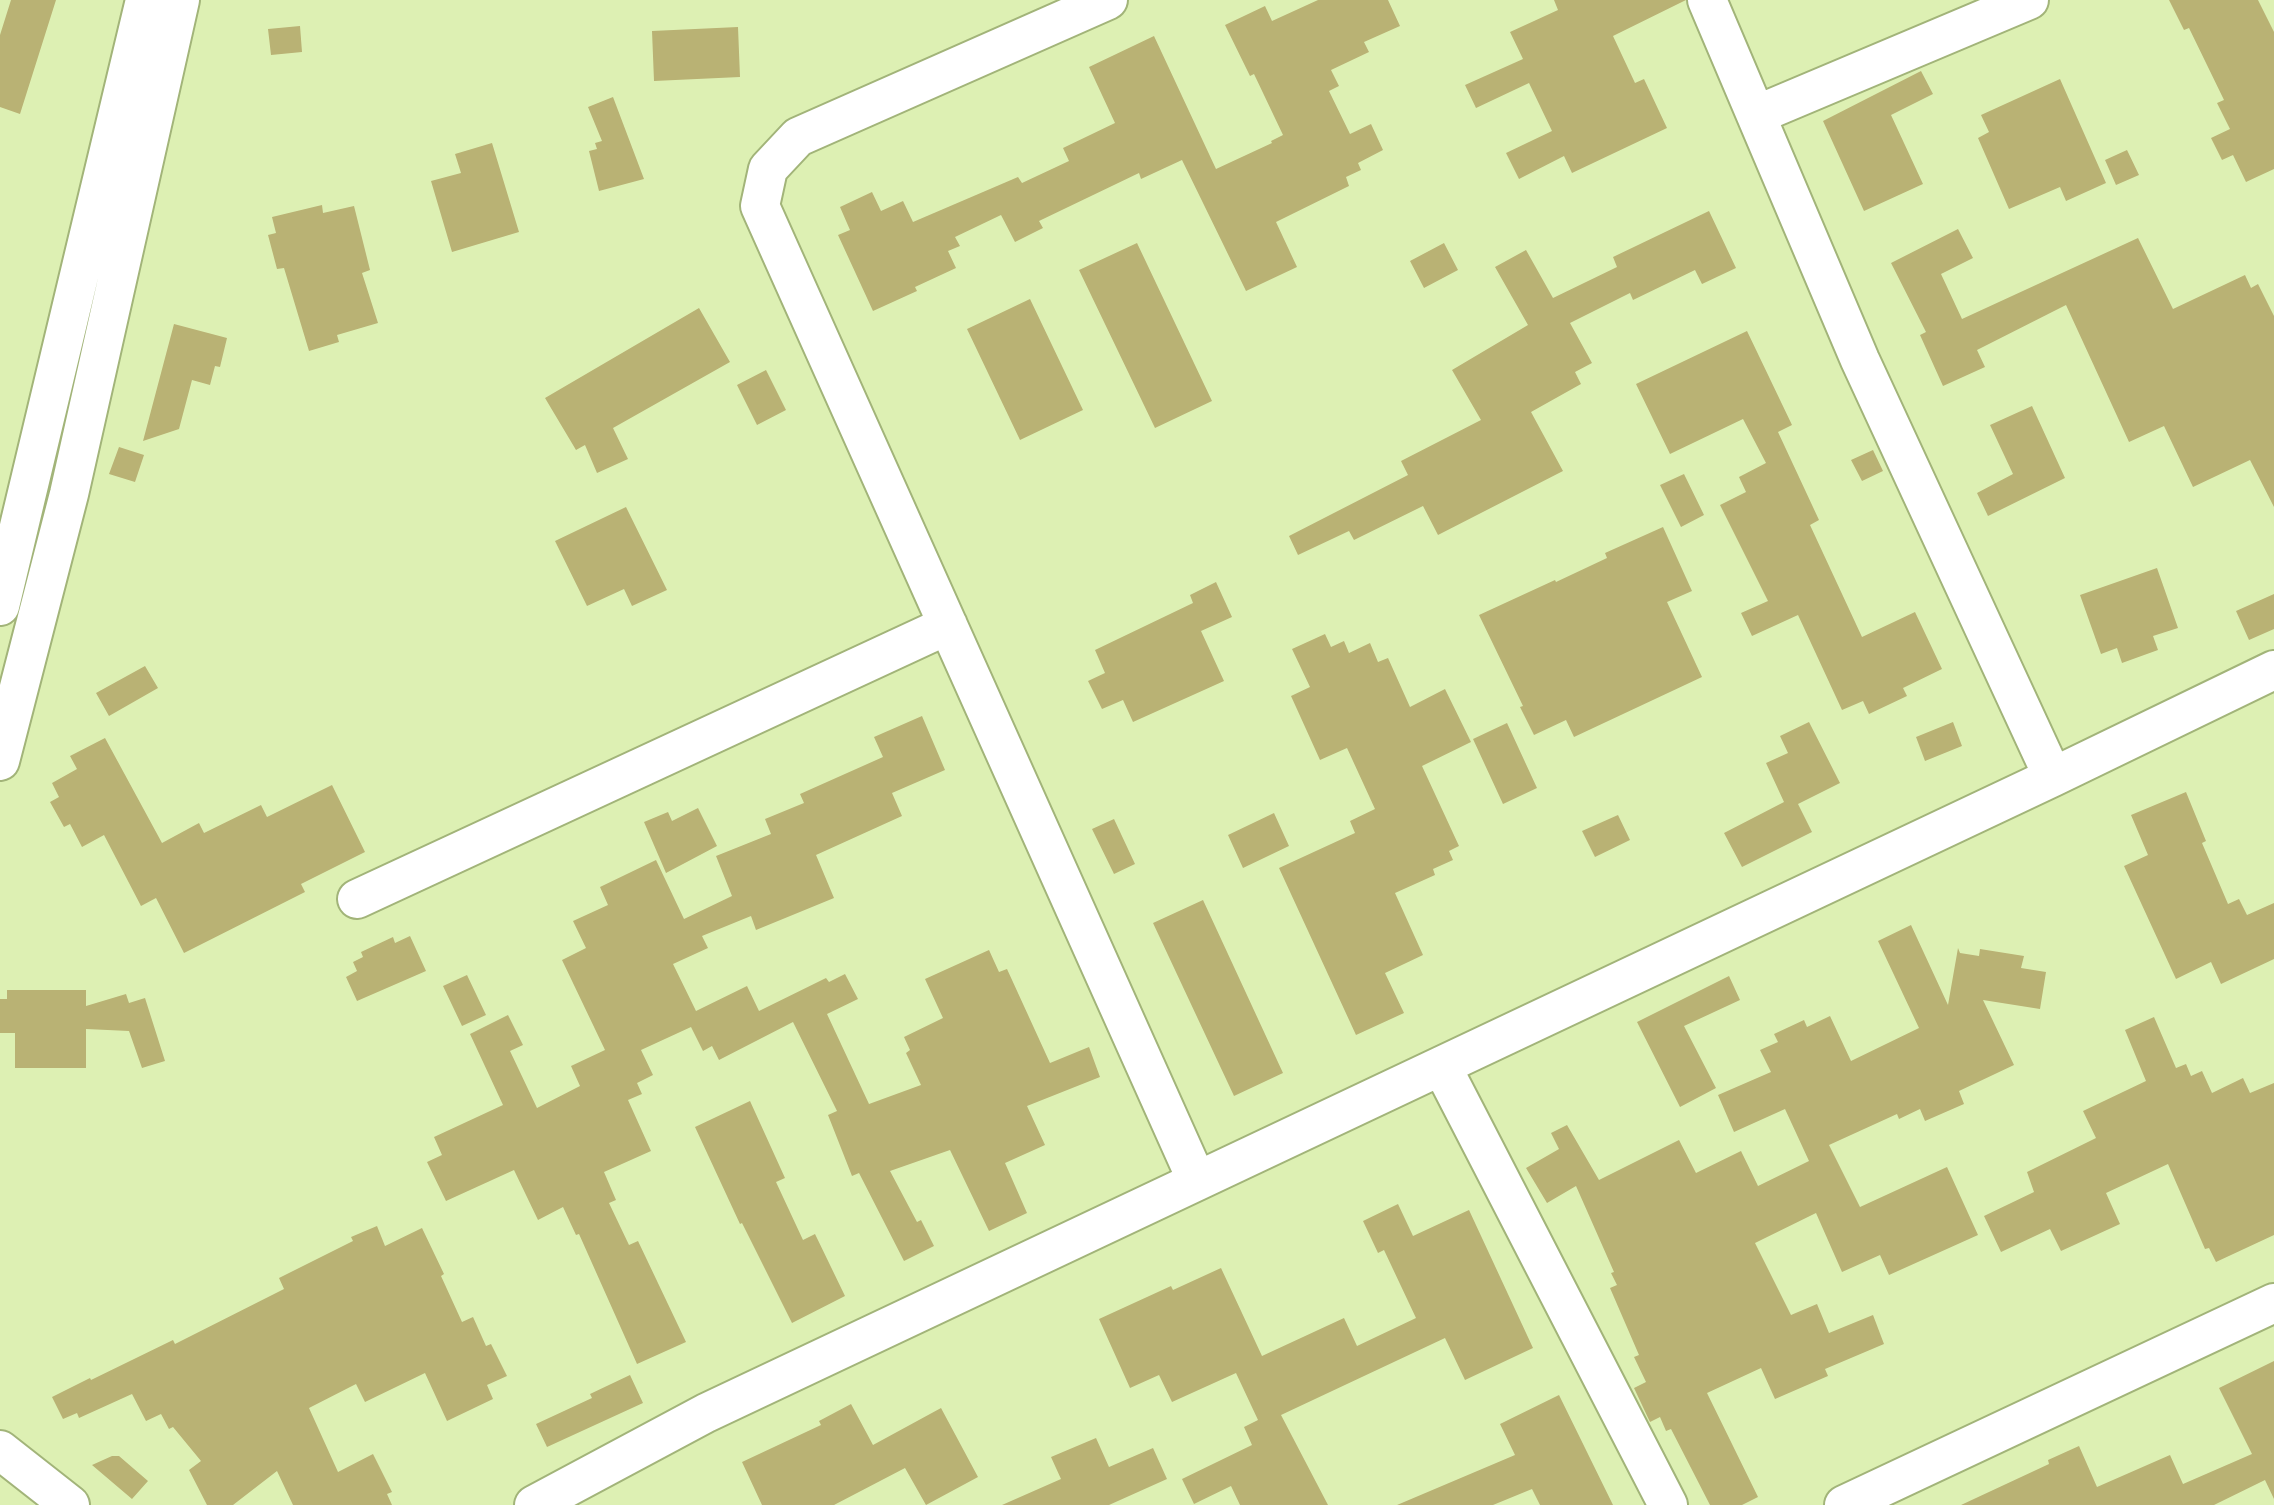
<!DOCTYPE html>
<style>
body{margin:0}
canvas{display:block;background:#ddf0b3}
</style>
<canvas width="2274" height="1505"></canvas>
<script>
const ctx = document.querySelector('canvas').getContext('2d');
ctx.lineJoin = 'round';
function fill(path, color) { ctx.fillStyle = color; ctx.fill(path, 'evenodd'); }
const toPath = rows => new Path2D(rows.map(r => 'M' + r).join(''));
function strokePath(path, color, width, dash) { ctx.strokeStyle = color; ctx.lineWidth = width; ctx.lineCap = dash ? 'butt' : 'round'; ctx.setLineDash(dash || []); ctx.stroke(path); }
fill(toPath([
 [11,0,56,0,20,114,0,107,0,35],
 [1318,0,1388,0,1400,26,1364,42,1369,52,1331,70,1339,86,1329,91,1350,134,1371,124,1383,150,1358,163,1361,170,1346,177,1349,186,1276,222,1297,267,1246,291,1182,160,1141,179,1139,173,1039,221,1043,228,1015,242,1001,215,955,237,960,246,948,251,956,268,915,287,917,291,873,311,838,235,850,230,840,207,872,192,881,211,903,201,913,222,1018,177,1022,183,1069,161,1063,148,1115,123,1089,67,1154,36,1216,169,1272,143,1271,141,1283,135,1254,74,1250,76,1225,25,1265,6,1272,21],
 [1554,0,1686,0,1613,36,1635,83,1644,79,1667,128,1572,173,1564,156,1519,179,1506,153,1552,131,1529,83,1476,108,1465,85,1523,59,1510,32,1558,10],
 [2169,0,2258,0,2274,32,2274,169,2246,182,2233,155,2222,160,2211,138,2230,129,2217,103,2224,100,2189,28,2184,30],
 [300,26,302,52,271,55,268,29],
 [738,27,740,77,654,81,652,31],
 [1921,71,1933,94,1891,115,1923,184,1864,211,1823,121],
 [2060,79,2106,183,2066,201,2060,187,2009,209,1978,138,1989,132,1981,115],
 [613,97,644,179,599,191,589,151,597,149,595,143,602,141,588,107],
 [492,143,519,232,452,252,431,181,461,173,455,154],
 [2127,150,2139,175,2116,185,2105,160],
 [322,205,323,213,354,206,370,270,362,273,378,323,337,335,339,342,309,351,284,268,277,269,268,235,276,233,272,217],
 [1709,211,1736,268,1702,284,1695,270,1633,300,1630,293,1570,323,1592,363,1575,372,1581,384,1531,412,1563,471,1438,535,1423,506,1354,540,1349,531,1298,555,1289,536,1408,475,1401,461,1481,420,1452,370,1528,325,1495,267,1526,250,1553,298,1617,267,1613,257],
 [1958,229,1973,258,1941,274,1962,319,2138,238,2173,309,2245,275,2251,288,2258,284,2274,316,2274,507,2250,460,2193,487,2164,426,2129,442,2066,305,1977,350,1985,367,1943,386,1920,335,1926,332,1891,263],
 [1137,243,1212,401,1155,428,1079,270],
 [1444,243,1458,270,1424,288,1410,261],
 [1030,299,1083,410,1020,440,967,329],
 [699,308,730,362,613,428,628,459,597,473,585,445,576,450,545,398],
 [174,324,227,338,220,367,215,366,210,385,192,380,179,429,143,441],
 [1747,331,1792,425,1778,432,1819,520,1810,525,1862,637,1915,612,1942,669,1903,688,1907,696,1869,714,1863,701,1842,710,1798,615,1752,636,1741,613,1768,601,1720,505,1746,492,1739,477,1766,463,1743,419,1670,454,1636,384],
 [766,370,786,410,757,425,737,385],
 [2032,406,2065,478,1988,516,1977,493,2013,474,1990,425],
 [119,447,144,455,135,482,109,474],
 [1873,450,1883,471,1862,481,1851,460],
 [1684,474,1704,515,1681,527,1660,485],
 [626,507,667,590,632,606,624,589,587,606,555,541],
 [1663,527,1692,591,1667,602,1702,677,1574,737,1566,720,1534,735,1520,707,1523,706,1479,615,1555,580,1556,582,1607,558,1605,553],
 [2157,568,2178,628,2153,636,2158,650,2122,663,2117,648,2101,654,2080,595],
 [1216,582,1232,617,1201,631,1224,681,1133,722,1123,700,1102,709,1088,681,1105,673,1095,650,1193,603,1190,595],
 [2274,594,2274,629,2249,640,2236,611],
 [1325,634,1331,647,1344,641,1349,653,1370,643,1378,662,1388,658,1410,707,1445,689,1471,742,1422,766,1459,846,1449,851,1453,860,1433,869,1435,875,1395,893,1423,955,1385,973,1404,1013,1356,1035,1279,868,1355,833,1350,821,1375,809,1347,748,1320,760,1291,696,1310,687,1292,649],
 [145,666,158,688,109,716,96,693],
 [922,716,945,770,892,793,902,816,816,855,834,898,756,930,751,916,702,936,708,948,673,964,696,1011,747,986,759,1011,826,978,829,982,845,974,858,999,827,1014,869,1104,921,1085,906,1053,910,1050,904,1037,943,1018,925,979,989,950,999,972,1007,969,1050,1063,1089,1047,1100,1077,1027,1106,1045,1145,1005,1163,1027,1213,989,1231,950,1150,890,1171,917,1222,921,1220,934,1246,904,1261,859,1173,852,1176,828,1115,837,1111,793,1022,719,1060,712,1046,703,1051,691,1027,641,1050,653,1075,637,1083,642,1094,628,1100,651,1151,604,1172,616,1200,609,1203,629,1245,638,1241,686,1342,637,1364,579,1234,576,1235,563,1207,538,1220,514,1170,446,1201,427,1162,442,1155,434,1137,503,1105,470,1034,508,1015,523,1045,510,1051,537,1108,580,1086,571,1066,605,1050,562,960,586,948,573,921,608,905,600,887,656,860,684,919,732,896,716,856,771,834,765,819,804,803,800,794,883,757,874,737],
 [1809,722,1840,783,1798,804,1812,832,1742,867,1724,833,1784,802,1766,763,1788,753,1780,736],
 [1953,722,1962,746,1925,761,1916,737],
 [1507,723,1537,788,1503,804,1473,739],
 [105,738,162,843,199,823,204,833,261,805,267,817,332,785,365,852,301,884,305,892,184,953,156,898,141,906,104,835,82,847,70,824,64,827,50,802,59,797,52,783,77,769,70,756],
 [2186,792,2206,841,2202,843,2228,904,2239,899,2247,915,2274,903,2274,959,2221,984,2211,962,2176,979,2124,866,2148,855,2131,815],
 [698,808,717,846,666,873,644,822,668,812,672,821],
 [1274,813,1289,846,1243,868,1228,835],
 [1618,815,1630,840,1595,857,1582,831],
 [1114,819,1135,864,1114,874,1092,829],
 [1203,900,1283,1073,1234,1096,1153,923],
 [1911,925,1948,1005,1958,948,1960,953,1979,956,1980,949,2024,956,2021,968,2046,972,2040,1009,1983,1000,2014,1065,1959,1091,1964,1104,1925,1121,1920,1109,1899,1119,1897,1114,1829,1145,1860,1207,1947,1167,1978,1235,1889,1275,1880,1255,1842,1272,1816,1213,1755,1243,1791,1315,1817,1304,1829,1333,1873,1315,1884,1344,1825,1369,1828,1376,1775,1399,1761,1368,1707,1393,1758,1497,1742,1505,1710,1505,1671,1429,1666,1431,1660,1417,1650,1422,1634,1388,1646,1382,1634,1357,1639,1355,1610,1288,1617,1285,1611,1273,1614,1272,1576,1186,1547,1203,1526,1168,1559,1149,1551,1133,1567,1125,1599,1180,1679,1140,1696,1173,1741,1151,1758,1186,1809,1161,1785,1109,1734,1132,1718,1095,1771,1072,1760,1050,1778,1042,1774,1034,1804,1020,1807,1027,1830,1016,1851,1061,1919,1028,1878,941],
 [410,936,426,971,357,1001,346,977,357,971,353,962,363,957,361,952,393,937,395,943],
 [467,975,486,1015,462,1026,443,986],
 [1729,976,1740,1000,1684,1026,1716,1088,1680,1107,1637,1022],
 [7,990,86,990,86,1006,126,994,129,1003,145,998,165,1061,142,1068,129,1031,86,1029,86,1068,15,1068,15,1033,0,1033,0,999,7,999],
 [2154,1017,2176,1068,2186,1064,2191,1076,2202,1071,2212,1093,2243,1078,2250,1093,2274,1083,2274,1235,2216,1262,2209,1248,2205,1249,2168,1164,2106,1193,2120,1224,2061,1251,2050,1229,2001,1252,1984,1216,2034,1192,2027,1172,2096,1138,2083,1111,2146,1081,2125,1030],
 [750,1101,785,1178,776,1182,803,1240,815,1234,845,1296,792,1323,742,1223,740,1224,695,1127],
 [1398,1204,1413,1236,1469,1210,1533,1348,1465,1380,1445,1338,1281,1415,1328,1505,1240,1505,1231,1486,1194,1504,1182,1479,1252,1445,1244,1427,1258,1420,1236,1373,1172,1402,1159,1375,1130,1388,1099,1319,1171,1286,1173,1290,1221,1268,1262,1356,1344,1318,1357,1346,1416,1318,1384,1250,1378,1253,1363,1221],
 [377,1226,385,1246,422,1228,444,1274,441,1276,462,1322,473,1317,486,1346,491,1344,507,1376,487,1385,493,1399,447,1421,425,1373,365,1402,356,1384,309,1408,338,1472,373,1454,392,1492,387,1494,392,1505,293,1505,277,1471,233,1505,207,1505,189,1470,201,1461,173,1427,169,1429,161,1414,146,1421,132,1394,79,1418,77,1413,63,1419,52,1397,90,1378,91,1380,173,1340,175,1344,284,1289,279,1278,353,1241,351,1237],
 [2274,1361,2274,1499,2265,1480,2214,1505,1961,1505,2049,1464,2048,1460,2079,1446,2097,1487,2170,1455,2183,1484,2252,1454,2219,1388],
 [630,1375,643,1403,547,1447,536,1424,592,1398,590,1394],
 [1559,1395,1613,1505,1540,1505,1532,1489,1493,1505,1397,1505,1515,1455,1500,1424],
 [851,1404,873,1445,941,1408,978,1477,926,1505,905,1468,834,1505,762,1505,742,1462,821,1425,819,1421],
 [1096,1438,1109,1467,1153,1448,1167,1479,1109,1505,1002,1505,1061,1479,1051,1457],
 [112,1456,119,1456,148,1481,132,1499,92,1465]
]), '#b9b274');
const minor = toPath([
 [1108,0,798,137,768,169,760,206,1197,1181],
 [1707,0,1860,360,2053,777],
 [1756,115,2029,0],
 [357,899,948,625],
 [1442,1067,1668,1505],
 [0,1450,70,1505],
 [534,1505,706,1413,2053,777,2274,670],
 [1844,1505,2274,1303]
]);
const major = toPath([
 [0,606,145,0],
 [0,761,69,494,180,0]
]);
strokePath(minor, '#a2b479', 42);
strokePath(major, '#a2b479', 42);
strokePath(minor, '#fff', 38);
strokePath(major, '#fff', 38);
</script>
